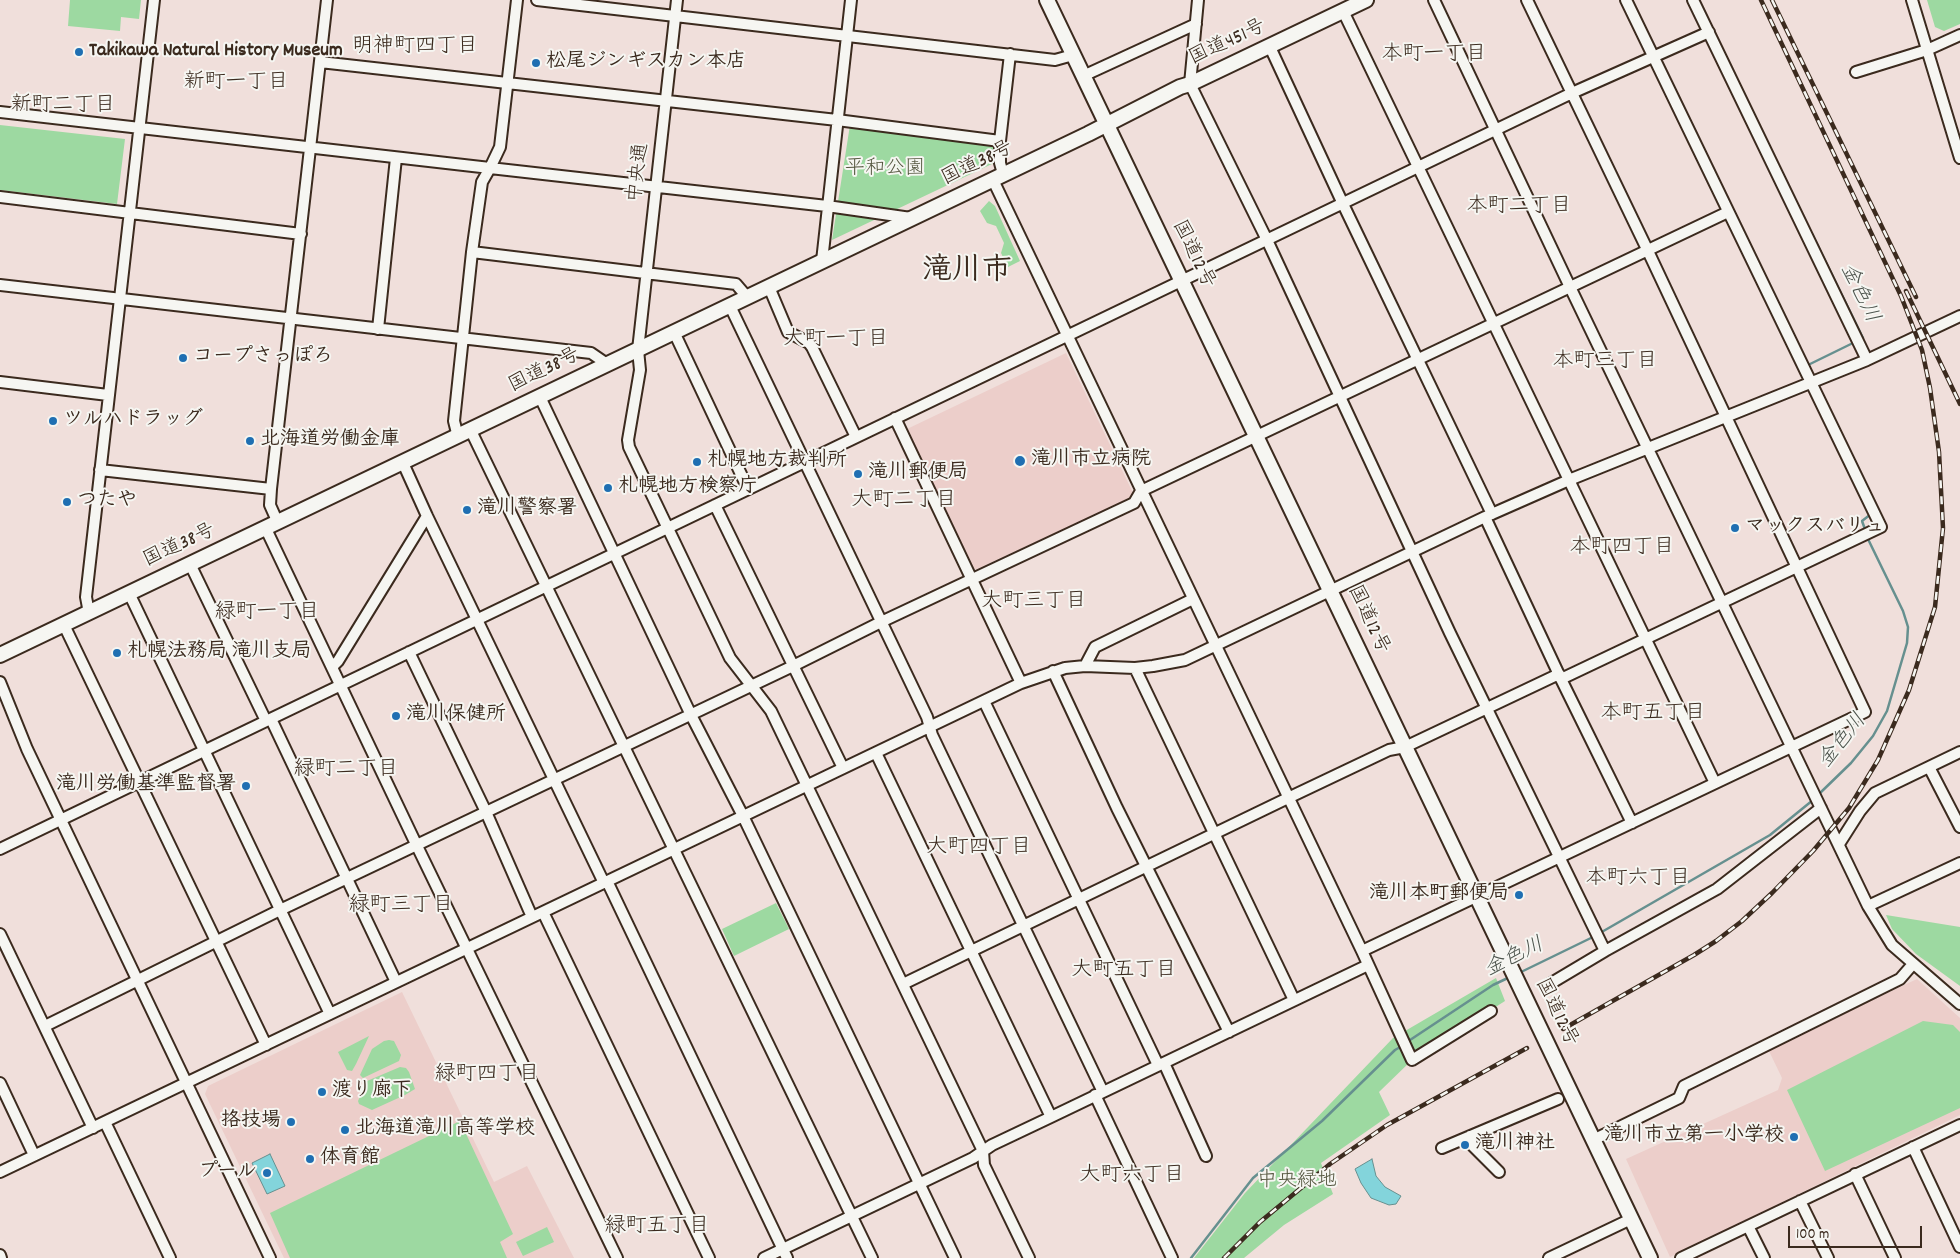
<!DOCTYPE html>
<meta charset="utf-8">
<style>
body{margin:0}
#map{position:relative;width:1960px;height:1258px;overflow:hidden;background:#f0dfdb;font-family:Dekko,sans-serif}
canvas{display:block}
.scale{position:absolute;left:1788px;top:1226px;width:134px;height:22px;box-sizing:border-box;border:2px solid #3b2a1e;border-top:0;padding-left:6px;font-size:15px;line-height:18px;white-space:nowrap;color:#3b2a1e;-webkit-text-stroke:4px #f6f6f2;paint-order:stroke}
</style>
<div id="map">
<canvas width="1960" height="1258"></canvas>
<div class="scale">100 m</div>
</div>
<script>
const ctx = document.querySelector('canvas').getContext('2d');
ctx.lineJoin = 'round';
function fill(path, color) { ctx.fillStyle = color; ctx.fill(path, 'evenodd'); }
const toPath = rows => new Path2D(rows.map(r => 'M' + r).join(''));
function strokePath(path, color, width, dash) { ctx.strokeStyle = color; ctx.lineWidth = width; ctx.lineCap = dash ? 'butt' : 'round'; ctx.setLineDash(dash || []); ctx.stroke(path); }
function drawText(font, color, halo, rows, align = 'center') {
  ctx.font = font + ' Dekko,"Klee One",sans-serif'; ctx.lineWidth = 4; ctx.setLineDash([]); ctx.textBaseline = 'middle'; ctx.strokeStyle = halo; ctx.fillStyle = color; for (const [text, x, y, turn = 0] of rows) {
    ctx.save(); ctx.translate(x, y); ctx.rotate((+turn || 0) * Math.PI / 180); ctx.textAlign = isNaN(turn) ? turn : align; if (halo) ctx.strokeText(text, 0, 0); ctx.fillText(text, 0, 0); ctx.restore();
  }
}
fill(toPath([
 [1066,353,1133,493,1131,498,977,569,973,569,907,429],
 [1917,979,1960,1018,1960,1115,1670,1257,1626,1159,1778,1090,1782,1078,1768,1049],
 [402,992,494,1182,527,1166,574,1258,284,1258,205,1094,208,1086]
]), '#ecceca');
fill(toPath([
 [70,0,141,0,139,19,121,17,120,31,68,26],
 [1927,0,1960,0,1960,24,1944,31,1935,27],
 [0,125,125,139,117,204,0,190],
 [850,125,995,143,994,163,832,240],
 [989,201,995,206,1020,261,1008,267,1001,253,1004,243,996,226,987,223,980,211],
 [776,903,789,929,734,956,722,929],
 [1886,915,1960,927,1960,986,1916,954,1892,929],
 [1496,978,1505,1001,1412,1060,1379,1092,1390,1115,1321,1163,1333,1194,1284,1225,1244,1258,1194,1258,1245,1193,1393,1038],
 [1923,1021,1953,1025,1960,1032,1960,1108,1825,1171,1787,1090],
 [369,1036,356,1064,352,1071,347,1070,338,1052],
 [389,1040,394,1041,401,1055,399,1061,363,1078,360,1075,372,1049,384,1041],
 [400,1067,406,1068,409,1072,415,1089,405,1095,372,1110,359,1104,358,1101,367,1081],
 [460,1121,513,1234,500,1242,507,1258,290,1258,270,1213],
 [547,1227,554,1242,523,1256,516,1242]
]), '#9dd9a1');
const water = toPath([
 [270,1154,285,1186,267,1194,252,1163,270,1154],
 [1372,1159,1376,1176,1385,1187,1401,1196,1396,1204,1389,1205,1371,1198,1361,1183,1355,1169,1372,1159]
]);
fill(water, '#83d4db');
strokePath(water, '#66908f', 1);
strokePath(toPath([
 [1812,234,1863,338,1860,339],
 [1806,366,1855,342],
 [1866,532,1862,521,1871,514],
 [1819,794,1851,763,1873,736,1887,711,1907,643,1908,627,1903,611,1867,537],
 [1600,933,1770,835,1813,800],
 [1519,973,1595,936],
 [1407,1042,1493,985,1510,977],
 [1191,1258,1253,1178,1322,1121,1395,1050,1402,1046]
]), '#66908f', 2.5);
const minor = toPath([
 [537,0,1055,60,1073,55],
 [677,0,638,350,640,370,628,440,629,447,730,658,771,711,983,1151,984,1165,1029,1258],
 [1198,0,1190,84,1267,240,1450,633,1605,951,1717,889,1821,808],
 [1434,0,1570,287,1868,906,1892,945,1960,1004],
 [1693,0,1867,360],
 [1912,0,1960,158],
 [1343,11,1715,783],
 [1270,47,1343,204,1492,514],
 [320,62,837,120,1000,141],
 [1856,72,1927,50,1960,35],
 [1083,76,1196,24],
 [0,112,490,168,500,147,517,0],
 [1003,174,1000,163,1000,141,1010,54],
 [993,180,1362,951,1412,1060,1491,1011],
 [0,197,301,234],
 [472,252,736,284,748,298],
 [822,261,851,0],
 [0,285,591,353,607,364],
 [769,287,788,332,809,343,812,347,856,437],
 [730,306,927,717,932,735,1103,1092],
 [378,329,396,158],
 [674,332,748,489],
 [0,382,108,395],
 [540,397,691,715,743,816,955,1258],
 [895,418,1021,683],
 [471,431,872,1258],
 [458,437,454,421,472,252,482,182,490,168,827,206,911,218],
 [403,463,427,516,604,883],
 [100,470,271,489],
 [715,505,843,768],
 [1485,517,1561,679,1632,823],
 [278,523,270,505,271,489,327,0],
 [266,529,417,846,617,1258],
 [190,564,266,721],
 [129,593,330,1014],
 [89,613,86,597,154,0],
 [64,625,266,1045],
 [409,652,486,812,532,917],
 [1085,666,1095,647,1193,599],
 [332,667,338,661,427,516],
 [1135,668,1294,1000],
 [1053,671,1117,808,1229,1032],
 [1561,679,1881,527,1626,0],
 [0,682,27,749,270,1258],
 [984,701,1158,1065],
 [271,719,396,982],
 [876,753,1051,1117],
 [1929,767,1960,827],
 [1839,844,1860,811,1875,793,1960,752],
 [0,849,1572,93,1709,32],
 [607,881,787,1258],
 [1868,906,1960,863],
 [543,912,709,1258],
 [0,934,93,1128],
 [1362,951,1865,712,1647,249,1527,0],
 [903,984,1288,798,1389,750,1405,747,1559,674],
 [1548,985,1605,951],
 [45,1026,280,910,793,666,881,622,1134,503,1141,491,1728,212],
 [1164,1063,1206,1156],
 [0,1083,34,1155],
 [1095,1095,1172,1258],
 [105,1122,170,1258],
 [1470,1136,1472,1145,1499,1172],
 [1593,1140,1679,1098,1684,1086,1900,979,1913,964],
 [1913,1147,1960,1247],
 [1442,1148,1558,1099],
 [0,1172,1021,683,1065,668,1085,666,1135,668,1153,666,1185,660,1485,517,1569,480,1867,360,1960,316],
 [1855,1174,1895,1258],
 [1800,1201,1828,1258],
 [1748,1226,1764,1258],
 [0,1255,1,1258],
 [764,1258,973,1158,992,1145,1051,1117,1368,965],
 [1549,1258,1631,1219],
 [1681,1258,1960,1125]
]);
const highway = toPath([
 [1047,0,1650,1258],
 [0,655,1088,134,1180,87,1190,84,1366,0]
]);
strokePath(minor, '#3b2a1e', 14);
strokePath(highway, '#3b2a1e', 18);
strokePath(minor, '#f6f6f2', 10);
strokePath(highway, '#f6f6f2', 14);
const rail = toPath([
 [1772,0,1916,297],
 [1906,291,1960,404],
 [1563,1029,1694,955,1716,941,1742,921,1772,893,1813,851,1849,808,1878,760,1909,690,1935,607,1943,528,1939,452,1930,388,1922,350,1901,296,1761,0],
 [1224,1258,1260,1222,1330,1164,1387,1125,1527,1048]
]);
strokePath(rail, '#3b2a1e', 4.5);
strokePath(rail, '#f6f6f2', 2.5, [8]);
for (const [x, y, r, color] of [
 [79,52,5,"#1f6fb2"],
 [536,63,5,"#1f6fb2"],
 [183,358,5,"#1f6fb2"],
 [53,421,5,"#1f6fb2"],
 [250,441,5,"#1f6fb2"],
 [1020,461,6,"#1f6fb2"],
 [697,462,5,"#1f6fb2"],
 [858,474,5,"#1f6fb2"],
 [608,488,5,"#1f6fb2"],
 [67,502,5,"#1f6fb2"],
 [467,510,5,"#1f6fb2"],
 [1735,528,5,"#1f6fb2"],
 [117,653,5,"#1f6fb2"],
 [396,716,5,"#1f6fb2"],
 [246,786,5,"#1f6fb2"],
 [1519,895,5,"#1f6fb2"],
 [322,1092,5,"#1f6fb2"],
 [291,1122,5,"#1f6fb2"],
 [345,1130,5,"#1f6fb2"],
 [1794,1137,5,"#1f6fb2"],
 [1465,1145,5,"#1f6fb2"],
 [310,1159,5,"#1f6fb2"],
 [267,1173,5,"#1f6fb2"]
]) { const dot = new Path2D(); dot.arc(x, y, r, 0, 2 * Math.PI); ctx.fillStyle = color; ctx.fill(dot); strokePath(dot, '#f6f6f2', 2); }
drawText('20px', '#3b2a1e', '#f6f6f2', [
 ["国道451号",1228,44,-25],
 ["国道38号",978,165,-26],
 ["中央通",640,173,-83],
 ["国道12号",1192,255,64],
 ["国道38号",545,372,-26],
 ["国道38号",180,547,-25],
 ["国道12号",1367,620,65],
 ["国道12号",1555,1013,64]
]);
drawText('bold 20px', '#3b2a1e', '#f6f6f2', [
 ["Takikawa Natural History Museum",89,52],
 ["松尾ジンギスカン本店",546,63],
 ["コープさっぽろ",193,358],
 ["ツルハドラッグ",63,421],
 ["北海道労働金庫",260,441],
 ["滝川市立病院",1031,461],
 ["札幌地方裁判所",707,462],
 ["滝川郵便局",868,474],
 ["札幌地方検察庁",618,488],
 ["つたや",77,502],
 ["滝川警察署",477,510],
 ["マックスバリュ",1745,528],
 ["札幌法務局 滝川支局",127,653],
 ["滝川保健所",406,716],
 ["滝川労働基準監督署",236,786,"right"],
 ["滝川本町郵便局",1509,895,"right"],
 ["渡り廊下",332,1092],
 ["挌技場",281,1122,"right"],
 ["北海道滝川高等学校",355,1130],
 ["滝川市立第一小学校",1784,1137,"right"],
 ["滝川神社",1475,1145],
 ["体育館",320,1159],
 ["プール",257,1173,"right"]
], 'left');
drawText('20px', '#54563f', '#f6f6f2', [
 ["平和公園",885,170],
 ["中央緑地",1297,1182]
]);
drawText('21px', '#3b2a1e', '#f6f6f2', [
 ["明神町四丁目",415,48],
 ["本町一丁目",1434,56],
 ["新町一丁目",236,84],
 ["新町二丁目",63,107],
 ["本町二丁目",1519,208],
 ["大町一丁目",836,341],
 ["本町三丁目",1605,363],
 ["大町二丁目",904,502],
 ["本町四丁目",1622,549],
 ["大町三丁目",1034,603],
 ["緑町一丁目",267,614],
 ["本町五丁目",1653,715],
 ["緑町二丁目",346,771],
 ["大町四丁目",979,849],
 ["本町六丁目",1638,880],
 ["緑町三丁目",401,907],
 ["大町五丁目",1124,972],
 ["緑町四丁目",487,1076],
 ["大町六丁目",1132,1177],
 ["緑町五丁目",657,1228]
]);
drawText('italic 21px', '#4d544d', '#f6f6f2', [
 ["金色川",1858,294,64],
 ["金色川",1844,742,-51],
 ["金色川",1515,959,-26]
]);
drawText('bold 30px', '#3b2a1e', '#f6f6f2', [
 ["滝川市",967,274]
]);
</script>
